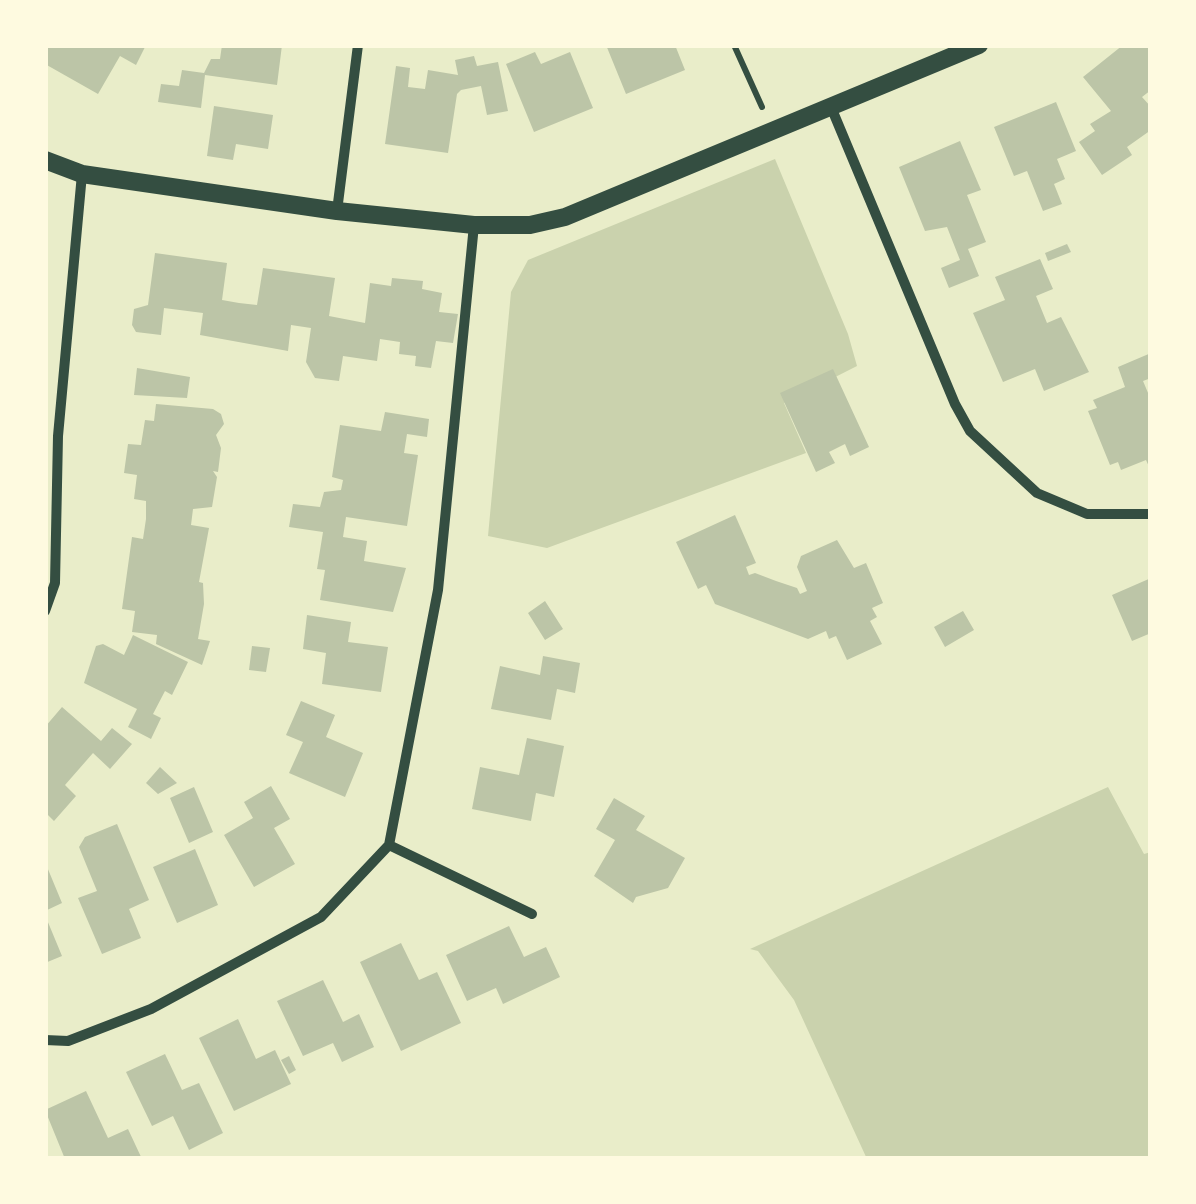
<!DOCTYPE html>
<style>
body{margin:0}
#map{position:relative;width:1196px;height:1204px;overflow:hidden;background:#e9edc9;font-family:Karla,sans-serif}
canvas{display:block}
.frame{position:absolute;inset:0;border:48px solid #fefae0;pointer-events:none}
</style>
<div id="map">
<canvas width="1196" height="1204"></canvas>
<div class="frame"></div>
</div>
<script>
const ctx = document.querySelector('canvas').getContext('2d');
ctx.lineJoin = 'round';
function fill(path, color) { ctx.fillStyle = color; ctx.fill(path, 'evenodd'); }
const toPath = rows => new Path2D(rows.map(r => 'M' + r).join(''));
function strokePath(path, color, width, dash) { ctx.strokeStyle = color; ctx.lineWidth = width; ctx.lineCap = dash ? 'butt' : 'round'; ctx.setLineDash(dash || []); ctx.stroke(path); }
fill(toPath([
 [775,159,848,334,857,366,784,403,806,453,547,548,488,536,511,292,528,260],
 [1108,787,1144,854,1151,852,1151,1159,867,1159,794,1000,758,951,750,949]
]), '#cad2ad');
fill(toPath([
 [48,45,124,47,146,45,136,65,120,56,98,94,45,64],
 [222,45,282,45,277,85,205,75,201,108,158,102,161,84,179,86,182,70,204,73,211,59,220,59],
 [606,45,675,45,685,70,626,94],
 [1123,45,1151,45,1151,90,1142,97,1151,107,1151,130,1127,147,1132,155,1102,175,1079,142,1095,131,1090,124,1111,111,1083,77],
 [535,52,541,64,570,52,593,108,534,132,506,64],
 [474,56,477,66,498,62,508,111,487,115,481,86,461,90,457,94,448,153,385,144,396,66,410,68,408,87,425,89,428,70,458,75,455,60],
 [1056,102,1076,151,1057,159,1065,179,1054,184,1062,204,1043,211,1027,171,1014,176,994,127],
 [214,106,273,115,268,149,236,144,233,160,207,156],
 [960,141,981,190,967,195,986,242,968,249,979,276,949,288,941,268,960,260,947,227,925,231,899,167],
 [1067,244,1071,252,1048,261,1045,253],
 [155,253,227,263,222,300,239,303,257,305,263,268,335,278,329,316,365,323,370,283,391,286,392,278,423,281,422,289,442,293,439,312,458,314,453,343,436,341,431,368,415,366,416,356,399,354,400,342,380,339,377,361,343,356,339,381,315,378,306,362,311,328,291,325,288,351,200,335,203,313,164,308,161,335,136,332,132,325,134,309,148,305],
 [1040,259,1053,289,1036,296,1047,323,1061,317,1089,372,1044,391,1035,369,1003,382,973,313,1005,300,995,277],
 [1151,353,1151,378,1143,381,1151,400,1151,471,1146,460,1121,470,1118,462,1110,465,1088,411,1097,408,1093,400,1125,387,1118,367],
 [137,368,190,377,187,398,134,395],
 [833,369,869,447,850,456,845,444,829,452,835,463,816,472,780,393],
 [156,404,213,409,221,414,224,424,216,435,221,448,218,472,213,471,217,477,212,507,193,509,191,525,209,528,199,582,203,583,204,604,198,639,210,641,202,665,156,644,157,635,132,632,135,611,122,609,132,537,143,539,146,519,146,501,134,499,137,475,124,473,128,444,141,445,145,420,154,421],
 [385,412,429,419,427,437,407,434,404,453,418,455,407,526,346,517,343,537,367,541,364,561,406,568,393,612,320,600,325,570,317,569,323,532,289,527,293,504,320,507,324,492,341,490,343,480,332,477,340,425,381,431],
 [735,515,756,563,746,567,749,575,755,573,776,581,797,588,800,594,807,591,797,567,801,556,837,540,854,568,866,563,883,603,872,608,877,617,870,621,882,644,847,660,836,636,829,639,826,631,808,639,715,604,706,585,698,589,676,542],
 [1151,578,1151,633,1132,641,1112,595],
 [545,601,563,629,545,640,528,613],
 [963,611,974,630,945,647,934,627],
 [307,615,351,622,348,642,388,647,381,692,322,684,326,653,303,649],
 [133,635,188,662,172,695,165,691,153,714,161,718,151,739,128,727,137,709,84,683,96,646,103,644,124,655],
 [252,646,270,648,266,672,249,670],
 [543,656,580,663,575,693,557,689,551,720,491,709,500,666,540,675],
 [301,701,335,715,326,737,363,753,345,797,289,773,303,742,286,735],
 [62,707,101,741,112,728,132,744,110,769,93,753,65,785,76,796,54,821,45,812,45,727],
 [527,738,564,746,554,797,536,793,531,821,472,809,480,767,519,775],
 [160,767,177,783,158,794,146,783],
 [271,786,290,819,274,828,295,864,254,887,224,835,253,818,244,802],
 [194,787,213,832,189,843,170,798],
 [614,798,645,816,636,830,685,858,668,888,636,897,633,903,594,876,615,840,596,829],
 [117,824,149,900,129,909,141,938,102,954,78,898,97,891,79,847,85,837],
 [195,849,218,905,177,923,153,867],
 [45,862,62,903,45,911],
 [45,915,62,956,45,963],
 [509,926,524,957,546,947,560,977,503,1004,496,988,467,1001,446,955],
 [401,943,419,980,437,972,461,1023,401,1051,360,962],
 [323,980,343,1022,359,1014,374,1047,342,1062,333,1043,303,1056,277,1001],
 [238,1019,256,1059,275,1050,291,1084,234,1111,199,1038],
 [165,1054,182,1090,199,1083,223,1133,189,1150,173,1116,152,1126,126,1072],
 [289,1056,296,1070,289,1074,281,1060],
 [86,1091,108,1138,128,1129,142,1159,65,1159,45,1110]
]), '#bcc5a7');
strokePath(toPath([
 [734,45,762,107]
]), '#344e41', 6);
strokePath(toPath([
 [831,107,955,404,970,431,1037,493,1087,514,1151,514],
 [337,211,358,45],
 [45,611,55,583,58,436,82,174],
 [389,845,532,914],
 [45,1040,68,1041,151,1009,321,917,389,845,438,590,474,225]
]), '#344e41', 10);
strokePath(toPath([
 [45,160,82,174,337,211,474,225,530,225,565,217,979,45]
]), '#344e41', 18);
</script>
